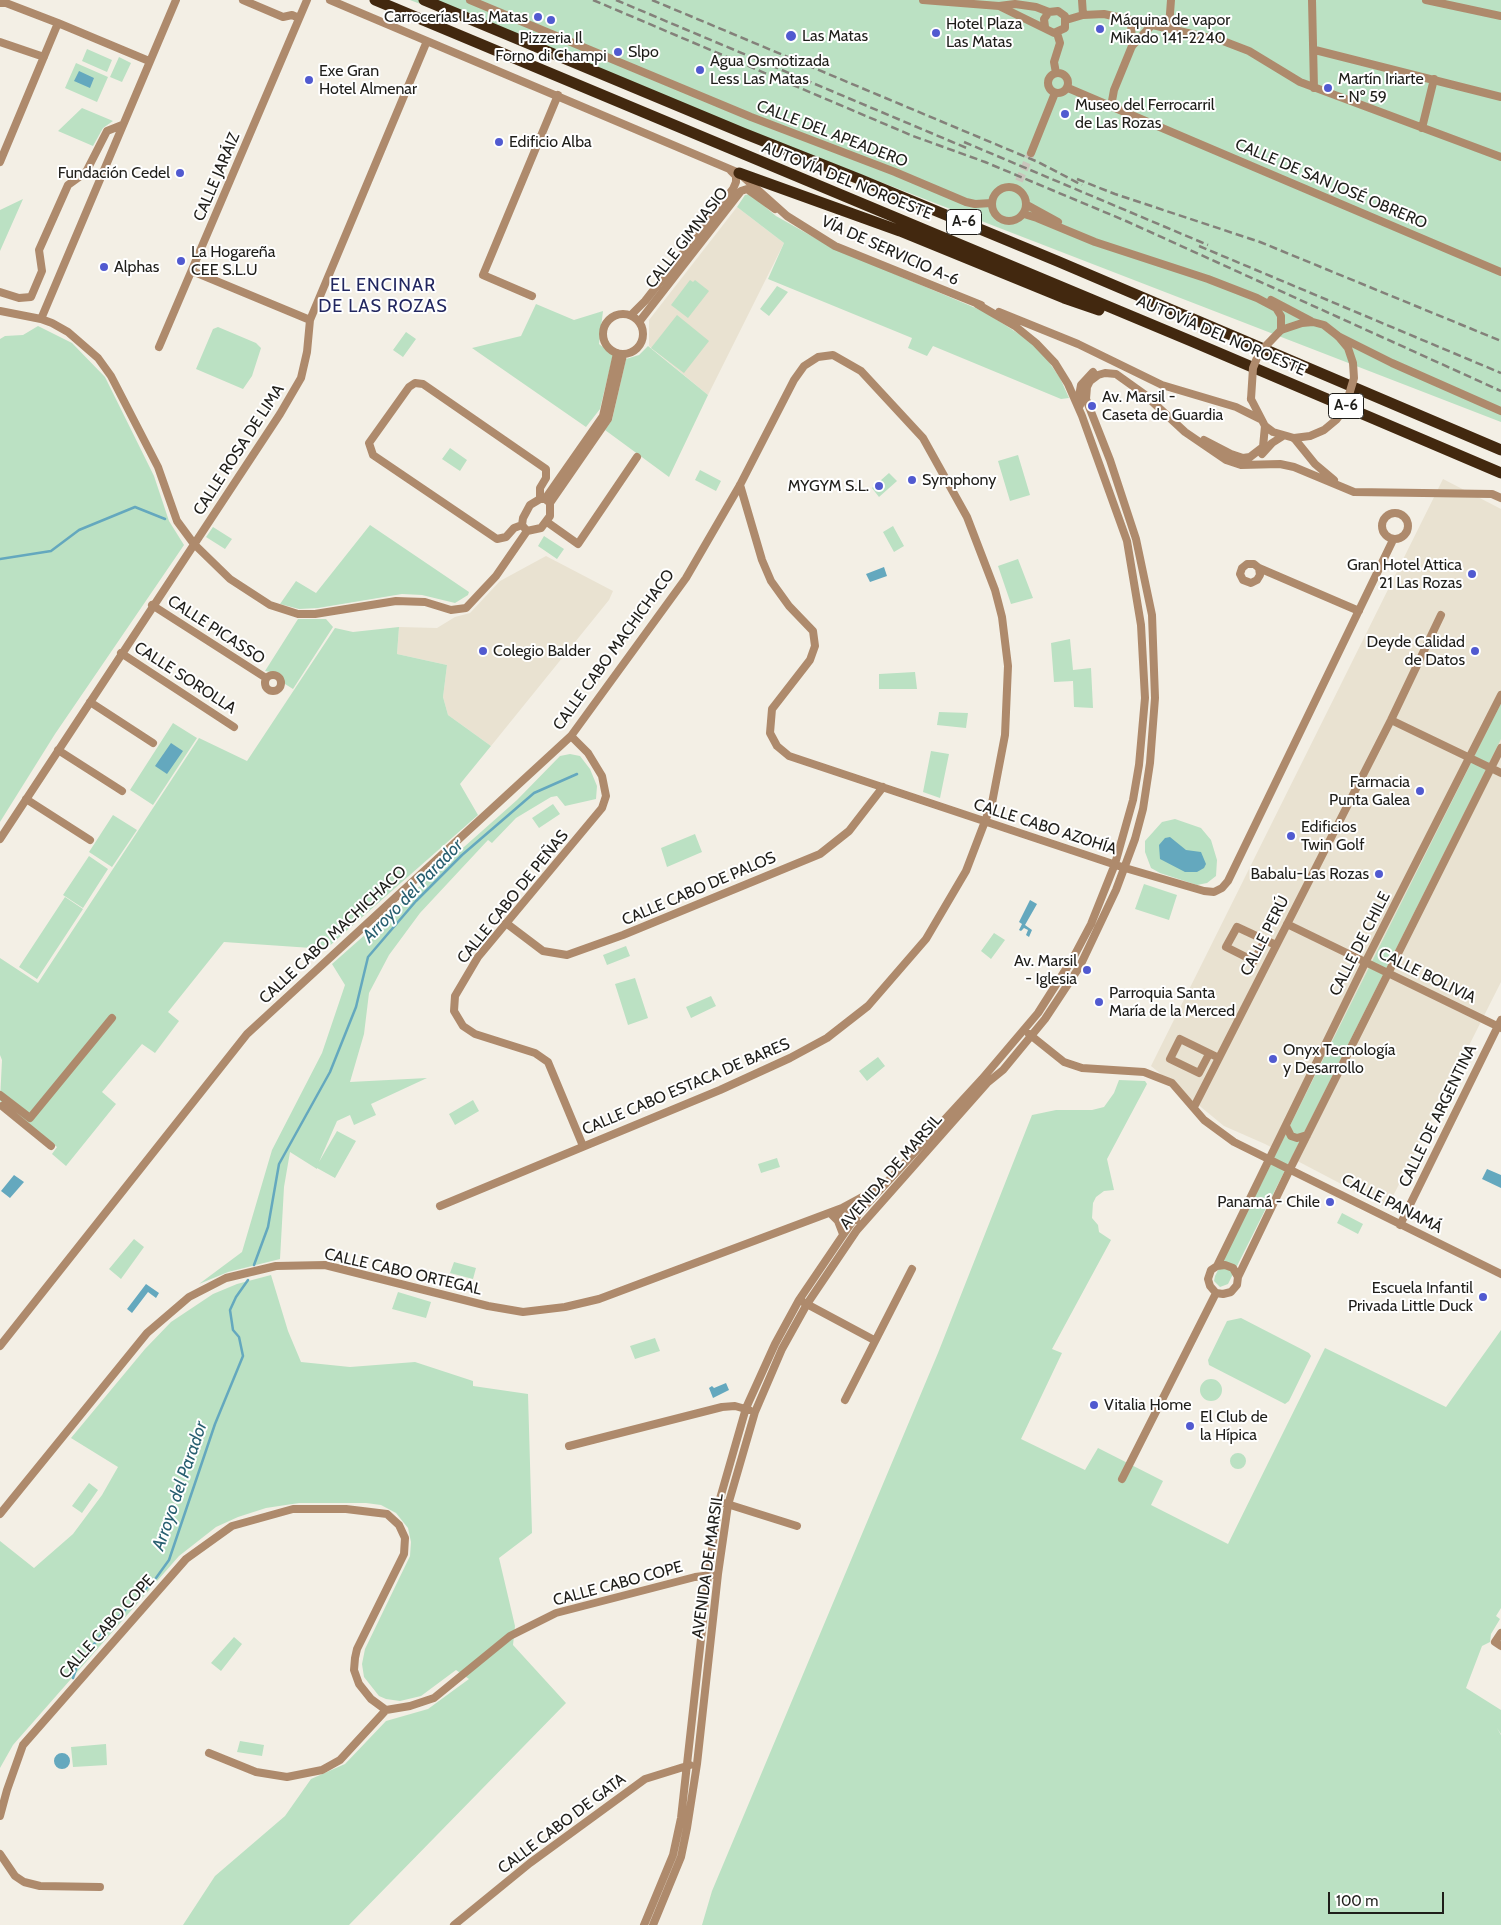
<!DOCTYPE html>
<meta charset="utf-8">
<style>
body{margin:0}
#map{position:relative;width:1501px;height:1925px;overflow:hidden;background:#f3efe5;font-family:Cabin,sans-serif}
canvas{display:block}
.scale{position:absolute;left:1328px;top:1892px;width:116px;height:22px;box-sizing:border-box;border:2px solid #1f1e1a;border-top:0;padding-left:6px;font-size:15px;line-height:18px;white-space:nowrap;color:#1f1e1a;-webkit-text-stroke:4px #fff;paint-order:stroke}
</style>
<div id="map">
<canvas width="1501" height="1925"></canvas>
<div class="scale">100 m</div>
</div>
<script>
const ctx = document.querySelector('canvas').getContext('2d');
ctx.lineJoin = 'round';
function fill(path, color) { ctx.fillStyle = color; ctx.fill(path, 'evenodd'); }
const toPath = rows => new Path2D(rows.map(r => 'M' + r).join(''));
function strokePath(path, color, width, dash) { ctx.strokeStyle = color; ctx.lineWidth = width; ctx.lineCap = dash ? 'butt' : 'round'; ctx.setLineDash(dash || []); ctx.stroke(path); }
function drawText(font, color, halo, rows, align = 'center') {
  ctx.font = font + ' Cabin,sans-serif'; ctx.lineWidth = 4; ctx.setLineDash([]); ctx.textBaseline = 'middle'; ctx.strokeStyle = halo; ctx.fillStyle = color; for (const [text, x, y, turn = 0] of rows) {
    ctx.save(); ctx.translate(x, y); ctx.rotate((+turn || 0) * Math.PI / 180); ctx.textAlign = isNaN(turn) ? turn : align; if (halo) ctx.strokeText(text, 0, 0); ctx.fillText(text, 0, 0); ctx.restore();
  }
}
fill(toPath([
 [737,207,784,243,708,395,649,346,649,320],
 [1443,479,1501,509,1501,982,1387,1208,1265,1144,1224,1126,1151,1066],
 [546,556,613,591,609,600,491,746,448,715,443,697,447,665,397,654,399,627,437,628,455,617,470,613,500,581]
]), '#e9e2d1');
fill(toPath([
 [410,0,1501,0,1501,422],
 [87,49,112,60,107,72,82,61],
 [119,57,131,63,122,82,110,77],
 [76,63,108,77,97,102,65,88],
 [82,108,113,121,103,128,93,146,58,131],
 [750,194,776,216,831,247,985,312,1022,336,1042,352,1060,378,1069,398,1061,399,933,346,927,356,908,348,912,338,768,279,784,243,737,207,745,195],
 [23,199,0,251,0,210],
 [690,280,693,282,695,280,709,291,688,318,671,305],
 [777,286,788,292,769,316,760,309],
 [536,304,574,320,603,311,599,344,613,355,600,409,586,427,472,348,521,336],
 [677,315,709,341,684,373,651,348],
 [38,326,72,343,105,377,154,476,169,521,184,545,55,734,0,822,0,339,5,336,23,335],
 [218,327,256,343,261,348,252,376,243,389,196,369,213,329],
 [406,332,416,339,403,357,393,350],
 [648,346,708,395,669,477,605,430,612,420,626,359,639,355],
 [450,448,467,460,460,471,442,459],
 [1018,455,1030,495,1010,501,998,461],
 [700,470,721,481,716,491,695,480],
 [889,473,897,481,879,497,872,488],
 [370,525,469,592,468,595,455,603,422,595,402,594,318,608,299,609,280,604,296,581,316,593],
 [893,526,904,546,894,552,883,532],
 [213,527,232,539,225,549,206,537],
 [544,536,564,549,557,559,538,546],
 [1018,559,1033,598,1011,604,998,566],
 [298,619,326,619,333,627,293,689,285,684,281,674,265,671],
 [399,627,397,654,447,665,443,697,448,715,491,746,460,784,478,815,326,949,224,942,168,1012,179,1021,155,1053,142,1044,102,1092,116,1104,66,1166,52,1154,57,1147,0,1101,2,1060,0,1055,0,958,38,983,199,738,247,761,335,628,353,632],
 [1070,639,1073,670,1091,668,1093,708,1074,707,1073,681,1054,682,1051,643],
 [915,672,917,689,879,689,879,674],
 [1501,703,1501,739,1228,1284,1220,1287,1214,1281,1215,1276],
 [939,712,968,713,966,728,937,725],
 [173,723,197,738,153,805,130,790],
 [931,751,949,754,940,798,923,792],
 [570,754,580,756,590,769,597,786,596,799,565,806,557,796,551,797,516,818,492,843,488,840,420,913,389,955,369,993,364,1034,350,1082,427,1078,371,1104,376,1115,354,1125,350,1115,337,1121,319,1162,337,1131,356,1141,335,1178,317,1168,317,1169,290,1152,284,1187,280,1259,228,1272,199,1284,242,1252,272,1150,322,1053,345,985,332,964,517,800,560,756],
 [553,804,560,814,539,828,532,818],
 [113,815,137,830,112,867,89,852],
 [1175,819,1201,828,1211,840,1217,860,1216,876,1207,883,1197,885,1160,873,1151,868,1145,852,1145,841,1162,822],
 [695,834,702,852,667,867,661,848],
 [89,856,108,869,83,908,63,895],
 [1144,884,1177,895,1169,920,1135,909],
 [65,897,83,909,37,979,19,967],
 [994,933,1005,940,991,959,981,951],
 [626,946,630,956,607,965,603,955],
 [635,978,648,1018,628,1025,615,984],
 [711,996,716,1006,691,1018,686,1007],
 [878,1057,885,1066,867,1081,859,1071],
 [1119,1080,1145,1081,1147,1084,1107,1159,1114,1190,1104,1191,1096,1197,1093,1203,1092,1218,1098,1225,1099,1232,1111,1240,1052,1349,1062,1353,1021,1439,1085,1470,1098,1448,1163,1481,1151,1505,1228,1544,1325,1348,1446,1407,1501,1330,1501,1608,1496,1616,1500,1619,1491,1634,1490,1642,1482,1646,1466,1688,1501,1710,1501,1734,1497,1728,1501,1735,1501,1925,702,1925,712,1891,938,1353,1032,1115,1056,1110,1092,1110,1104,1107,1114,1093],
 [473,1100,479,1111,455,1125,449,1114],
 [777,1158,780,1167,761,1173,758,1164],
 [1342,1213,1363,1224,1358,1234,1337,1223],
 [134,1239,144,1247,121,1279,109,1269],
 [454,1262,476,1268,473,1279,450,1273],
 [271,1275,288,1331,301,1362,350,1367,415,1362,473,1381,473,1386,528,1394,532,1533,499,1558,515,1626,513,1645,566,1703,349,1925,183,1925,215,1876,285,1816,311,1779,345,1764,386,1721,428,1709,469,1679,456,1670,421,1696,400,1701,386,1699,379,1696,364,1677,362,1664,365,1649,410,1556,411,1542,408,1528,396,1513,381,1505,366,1503,299,1503,266,1508,238,1517,216,1527,179,1556,13,1745,0,1768,0,1541,34,1568,73,1534,102,1495,118,1467,71,1438,145,1349,171,1322,213,1294,237,1284],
 [398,1292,431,1302,426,1318,392,1309],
 [1241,1318,1309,1353,1311,1356,1289,1401,1285,1404,1209,1365,1208,1360,1227,1321],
 [655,1338,660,1351,635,1359,630,1346],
 '1200 1390a11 11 0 1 1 22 0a11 11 0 1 1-22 0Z',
 '1230 1461a8 8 0 1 1 16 0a8 8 0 1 1-16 0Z',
 [89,1483,98,1490,82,1513,72,1506],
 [234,1637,242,1644,221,1671,211,1663],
 [240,1741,264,1745,262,1756,237,1752],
 [106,1744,107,1765,73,1767,71,1747]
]), '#bbe1c3');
fill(toPath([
 [79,71,94,78,90,88,74,81],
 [884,567,887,576,870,582,866,574],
 [171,743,183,751,167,774,155,766],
 [1170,837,1186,850,1201,852,1206,864,1204,868,1197,872,1185,872,1160,859,1159,845,1165,838],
 [1030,900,1037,904,1025,925,1032,930,1029,937,1026,935,1028,930,1024,928,1021,931,1019,930,1022,924,1019,922],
 [1487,1169,1501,1175,1501,1188,1482,1179],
 [14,1175,24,1182,10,1198,1,1191],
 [146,1284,159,1293,156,1298,148,1292,132,1313,127,1309],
 [726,1383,729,1390,713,1398,709,1388,712,1386,714,1388],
 '54 1761a8 8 0 1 1 16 0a8 8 0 1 1-16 0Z'
]), '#64a8be');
strokePath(toPath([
 [0,559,51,551,79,530,135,507,165,519],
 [254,1265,268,1227,279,1164,330,1072,356,1007,368,957,416,901,462,855,534,793,577,774],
 [73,1678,77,1666,101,1635,156,1578,169,1560,215,1424,243,1356,239,1337,233,1330,230,1310,236,1297,248,1280]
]), '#64a8be', 2.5);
strokePath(toPath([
 [1019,181,1031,153]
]), '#c9c5bc', 8, [8, 4]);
strokePath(toPath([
 [243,0,283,17,292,15,299,18],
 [330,0,739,173,787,216,835,246,981,305],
 [470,0,751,117,895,172,966,202,975,204,992,203],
 [923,0,999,6,1015,4,1036,7,1049,12],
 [1082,0,1083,15],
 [1312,0,1314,88],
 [1426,0,1501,16],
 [0,3,6,3,58,23,149,61],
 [1001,7,1054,33,1065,28,1065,16,1058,11,1049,12,1044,19,1045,27],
 [1066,20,1083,15,1104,14,1223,41,1249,51,1300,82,1501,157],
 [1131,20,1132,46],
 [1169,27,1171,0],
 [0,42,44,57],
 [1315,50,1501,97],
 '1048 83a10 10 0 1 1 20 0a10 10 0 1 1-20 0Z',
 [1056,73,1054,62,1060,43,1057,33],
 [1068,88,1501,272],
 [1115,107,1112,101,1114,90,1132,46,1153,24],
 [1422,128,1434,79],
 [1031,153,1055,93],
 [0,162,58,23],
 '992 204a17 17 0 1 1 34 0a17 17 0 1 1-34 0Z',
 [1027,205,1058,222],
 [1024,214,1037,218,1095,242,1208,279,1257,298,1276,308,1281,316,1281,330,1302,323,1313,322,1324,325,1338,336,1392,363,1501,411],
 [192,271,310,320],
 [0,292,19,298,31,297,42,271,39,250,68,185,86,172,107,131,122,125],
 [532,296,483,275,558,95],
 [1271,300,1311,321],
 [0,311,41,319,52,323,68,332,98,358,111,376,158,467,177,521,194,544,230,579,270,605,298,614,315,614,396,601,425,602,451,610,466,608,496,576,527,531],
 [999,312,1078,344,1162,385,1236,407,1260,419],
 '603 334a20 20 0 1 1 40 0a20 20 0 1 1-40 0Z',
 [631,315,645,301,733,189,736,182,736,176,731,171],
 [41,319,176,0],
 [639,322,741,191,747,189,775,209],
 [159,347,307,0],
 [1251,399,1265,426,1273,432,1294,438,1315,464,1334,480],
 [1080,405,1079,396,1081,385,1093,372],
 [1204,440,1231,454,1243,458,1250,457,1263,447,1265,426],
 [1262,454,1272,443,1283,436],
 [740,485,762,560,771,581,789,606,813,631,815,646,810,660,772,709,770,733,777,746,789,756,1125,868,1204,891,1214,892,1222,888,1228,881,1393,540],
 [540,499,545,499,550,503,550,516,541,528,527,531,522,525,523,518,530,505,540,499],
 [545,499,603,416,617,353],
 [550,503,608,419,623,355],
 '1382 526a13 13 0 1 1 26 0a13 13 0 1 1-26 0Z',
 [547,522,578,544,637,457],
 [522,525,514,528,506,537,497,539,373,455,369,443,409,387,415,383,423,384,546,469,546,478,540,488,540,499],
 [1259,568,1260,575,1257,580,1251,583,1243,580,1240,574,1242,568,1247,564,1254,564,1259,568,1359,611],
 [152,605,266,678],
 [121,653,234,727],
 '265 683a8 8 0 1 1 16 0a8 8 0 1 1-16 0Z',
 [90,702,153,743],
 [1391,720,1501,773],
 [571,736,588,753,602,776,606,796,602,808,478,957,455,996,454,1011,463,1026,475,1034,535,1053,548,1062,583,1146],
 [58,750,122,791],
 [26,799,90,840],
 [0,839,280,414,301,378,307,352,310,320,427,41],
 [506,923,543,951,567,955,623,935,820,854,849,831,883,787],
 [1287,924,1501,1028],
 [1265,940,1254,961,1226,947,1237,927,1265,940,1276,945],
 [1029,1034,1064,1062,1082,1068,1144,1072,1172,1083,1204,1120,1234,1142,1501,1274],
 [1209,1054,1199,1073,1170,1059,1180,1039,1219,1058],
 [0,1095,30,1118,112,1018],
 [2,1106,51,1146],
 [1194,1107,1391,720,1441,615],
 [1286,1126,1291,1136,1297,1138,1307,1135],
 [842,1208,879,1188],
 [832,1215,838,1221,843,1234],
 [835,1216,857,1216],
 [1400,1225,1501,1020],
 [1217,1266,1366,961,1501,695],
 [1238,1277,1233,1268,1225,1265,1217,1266,1211,1270,1208,1279,1210,1286,1216,1293,1223,1294,1231,1292,1237,1285,1238,1277,1290,1169,1501,748],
 [803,1302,874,1340],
 [0,1346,247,1034,571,736,686,578,740,485,794,380,804,366,818,357,833,355,861,371,923,438,967,517,995,590,1002,617,1008,666,1005,735,992,803,966,871,926,939,868,1006,827,1038,790,1058,720,1090,440,1206],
 [845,1400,912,1269],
 [569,1446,722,1407,735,1406,749,1410],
 [1122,1479,1216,1293],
 [724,1503,797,1526],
 [0,1514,147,1333,189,1297,226,1278,276,1266,325,1265,488,1306,523,1312,565,1307,599,1299,842,1208,852,1209,856,1220],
 [1501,1633,1495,1642,1501,1646],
 [209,1753,256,1772,287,1777,322,1770,340,1760,386,1710],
 [0,1816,7,1790,23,1745,186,1559,232,1526,293,1509,346,1509,387,1514,399,1525,405,1538,404,1554,357,1649,355,1658,354,1670,359,1684,371,1699,386,1710,410,1706,434,1698,510,1636,556,1613,695,1577,712,1575],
 [0,1854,15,1876,24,1882,40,1886,100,1887],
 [454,1925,530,1863,645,1779,690,1765],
 [644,1925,673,1855,681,1818,708,1576,719,1502,746,1408,775,1344,799,1300,856,1216,982,1079,1038,1013,1073,958,1091,924,1115,864,1133,800,1139,765,1145,698,1141,625,1127,541,1082,416,1068,384,1055,363,1036,343,1015,326,977,304],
 [653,1925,681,1857,687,1828,697,1764,718,1574,728,1505,755,1412,782,1349,807,1304,857,1230,987,1083,1003,1070,1045,1019,1080,966,1116,890,1135,839,1143,809,1150,763,1155,698,1152,615,1136,539,1110,460,1086,399,1087,387,1090,381,1098,375,1105,373,1116,374,1144,394,1185,432,1226,460,1241,465,1280,464,1294,467,1354,492,1492,494,1501,498]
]), '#ae8a6c', 8);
strokePath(toPath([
 [375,0,1191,341,1501,473],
 [424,0,743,133,859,179,1057,261,1501,450],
 [739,173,900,231,1064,298,1099,310]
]), '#42280f', 11);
strokePath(toPath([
 [593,0,913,136,985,162,1126,221,1501,391],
 [616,0,969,149],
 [652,0,1038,162,1082,185],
 [964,142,1208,245],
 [1077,179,1115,194,1260,242,1501,341],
 [1199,246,1501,373]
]), '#84817a', 2.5, [8, 4]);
strokePath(toPath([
 [1251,399,1253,368,1259,353,1281,330],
 [1294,438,1310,436,1324,430,1336,420,1345,408,1354,378,1353,363,1348,348,1338,336]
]), '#ae8a6c', 8);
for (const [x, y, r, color] of [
 [538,17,5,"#515ad0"],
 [551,20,5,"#515ad0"],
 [1100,29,5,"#515ad0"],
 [936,33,5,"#515ad0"],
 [791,36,6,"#515ad0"],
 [618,52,5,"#515ad0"],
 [700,70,5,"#515ad0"],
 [309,80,5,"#515ad0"],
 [1328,88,5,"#515ad0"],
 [1065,114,5,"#515ad0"],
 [499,142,5,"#515ad0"],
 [180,173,5,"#515ad0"],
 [181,261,5,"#515ad0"],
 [104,267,5,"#515ad0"],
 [1092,406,5,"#515ad0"],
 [912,480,5,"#515ad0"],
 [879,486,5,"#515ad0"],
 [1472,574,5,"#515ad0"],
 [483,651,5,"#515ad0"],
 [1475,651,5,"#515ad0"],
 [1420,791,5,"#515ad0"],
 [1291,836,5,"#515ad0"],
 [1379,874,5,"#515ad0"],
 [1087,970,5,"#515ad0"],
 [1099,1002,5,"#515ad0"],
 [1273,1059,5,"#515ad0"],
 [1330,1202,5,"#515ad0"],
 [1483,1297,5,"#515ad0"],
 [1094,1405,5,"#515ad0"],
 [1190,1426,5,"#515ad0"]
]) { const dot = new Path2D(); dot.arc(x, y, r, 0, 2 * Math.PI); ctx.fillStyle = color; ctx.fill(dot); strokePath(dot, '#fff', 2); }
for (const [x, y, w] of [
 [964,222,35],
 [1346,406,35]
]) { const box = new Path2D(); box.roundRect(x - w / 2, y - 12.5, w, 25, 4); ctx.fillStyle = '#fff'; ctx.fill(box); strokePath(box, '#1f1e1a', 1); }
drawText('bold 15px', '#1f1e1a', null, [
 ["A-6",964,222],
 ["A-6",1346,406]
]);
drawText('16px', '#1f1e1a', '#fff', [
 ["Carrocerías Las Matas",528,17,"right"],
 ["Máquina de vapor",1110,20],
 ["Mikado 141-2240",1110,38],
 ["Hotel Plaza",946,24],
 ["Las Matas",946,42],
 ["Las Matas",802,36],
 ["Pizzeria Il",551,38,"center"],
 ["Forno di Champi",551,56,"center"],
 ["Slpo",628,52],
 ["Agua Osmotizada",710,61],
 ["Less Las Matas",710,79],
 ["Exe Gran",319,71],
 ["Hotel Almenar",319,89],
 ["Martín Iriarte",1338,79],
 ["- Nº 59",1338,97],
 ["Museo del Ferrocarril",1075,105],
 ["de Las Rozas",1075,123],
 ["Edificio Alba",509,142],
 ["Fundación Cedel",170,173,"right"],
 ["La Hogareña",191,252],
 ["CEE S.L.U",191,270],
 ["Alphas",114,267],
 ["Av. Marsil -",1102,397],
 ["Caseta de Guardia",1102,415],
 ["Symphony",922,480],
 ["MYGYM S.L.",869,486,"right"],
 ["Gran Hotel Attica",1462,565,"right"],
 ["21 Las Rozas",1462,583,"right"],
 ["Deyde Calidad",1465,642,"right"],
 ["de Datos",1465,660,"right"],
 ["Colegio Balder",493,651],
 ["Farmacia",1410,782,"right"],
 ["Punta Galea",1410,800,"right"],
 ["Edificios",1301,827],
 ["Twin Golf",1301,845],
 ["Babalu-Las Rozas",1369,874,"right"],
 ["Av. Marsil",1077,961,"right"],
 ["- Iglesia",1077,979,"right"],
 ["Parroquia Santa",1109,993],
 ["María de la Merced",1109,1011],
 ["Onyx Tecnología",1283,1050],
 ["y Desarrollo",1283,1068],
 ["Panamá - Chile",1320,1202,"right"],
 ["Escuela Infantil",1473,1288,"right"],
 ["Privada Little Duck",1473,1306,"right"],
 ["Vitalia Home",1104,1405],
 ["El Club de",1200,1417],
 ["la Hípica",1200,1435]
], 'left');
drawText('16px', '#1f1e1a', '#fff', [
 ["CALLE DEL APEADERO",832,134,21],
 ["CALLE JARÁIZ",217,177,-67],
 ["AUTOVÍA DEL NOROESTE",847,181,22],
 ["CALLE DE SAN JOSÉ OBRERO",1331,184,23],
 ["CALLE GIMNASIO",687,238,-52],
 ["VÍA DE SERVICIO A-6",890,251,24],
 ["AUTOVÍA DEL NOROESTE",1221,336,23],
 ["CALLE ROSA DE LIMA",239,450,-57],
 ["CALLE PICASSO",216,630,33],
 ["CALLE CABO MACHICHACO",614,650,-54],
 ["CALLE SOROLLA",185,678,33],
 ["CALLE CABO AZOHÍA",1045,827,18],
 ["CALLE CABO DE PALOS",699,889,-23],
 ["CALLE CABO DE PEÑAS",513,897,-51],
 ["CALLE CABO MACHICHACO",333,935,-43],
 ["CALLE PERÚ",1265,936,-63],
 ["CALLE DE CHILE",1360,944,-63],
 ["CALLE BOLIVIA",1427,976,26],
 ["CALLE CABO ESTACA DE BARES",686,1087,-23],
 ["CALLE DE ARGENTINA",1438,1116,-64],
 ["AVENIDA DE MARSIL",891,1172,-49],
 ["CALLE PANAMÁ",1392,1204,27],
 ["CALLE CABO ORTEGAL",403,1272,13],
 ["AVENIDA DE MARSIL",708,1566,-82],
 ["CALLE CABO COPE",618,1584,-15],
 ["CALLE CABO COPE",107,1627,-48],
 ["CALLE CABO DE GATA",562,1824,-37]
]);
ctx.letterSpacing = '1px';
drawText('18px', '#222760', '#fff', [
 ["EL ENCINAR",383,286],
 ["DE LAS ROZAS",383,307]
]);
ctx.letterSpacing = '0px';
drawText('italic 18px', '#285f70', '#fff', [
 ["Arroyo del Parador",413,891,-46],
 ["Arroyo del Parador",180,1486,-71]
]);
</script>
